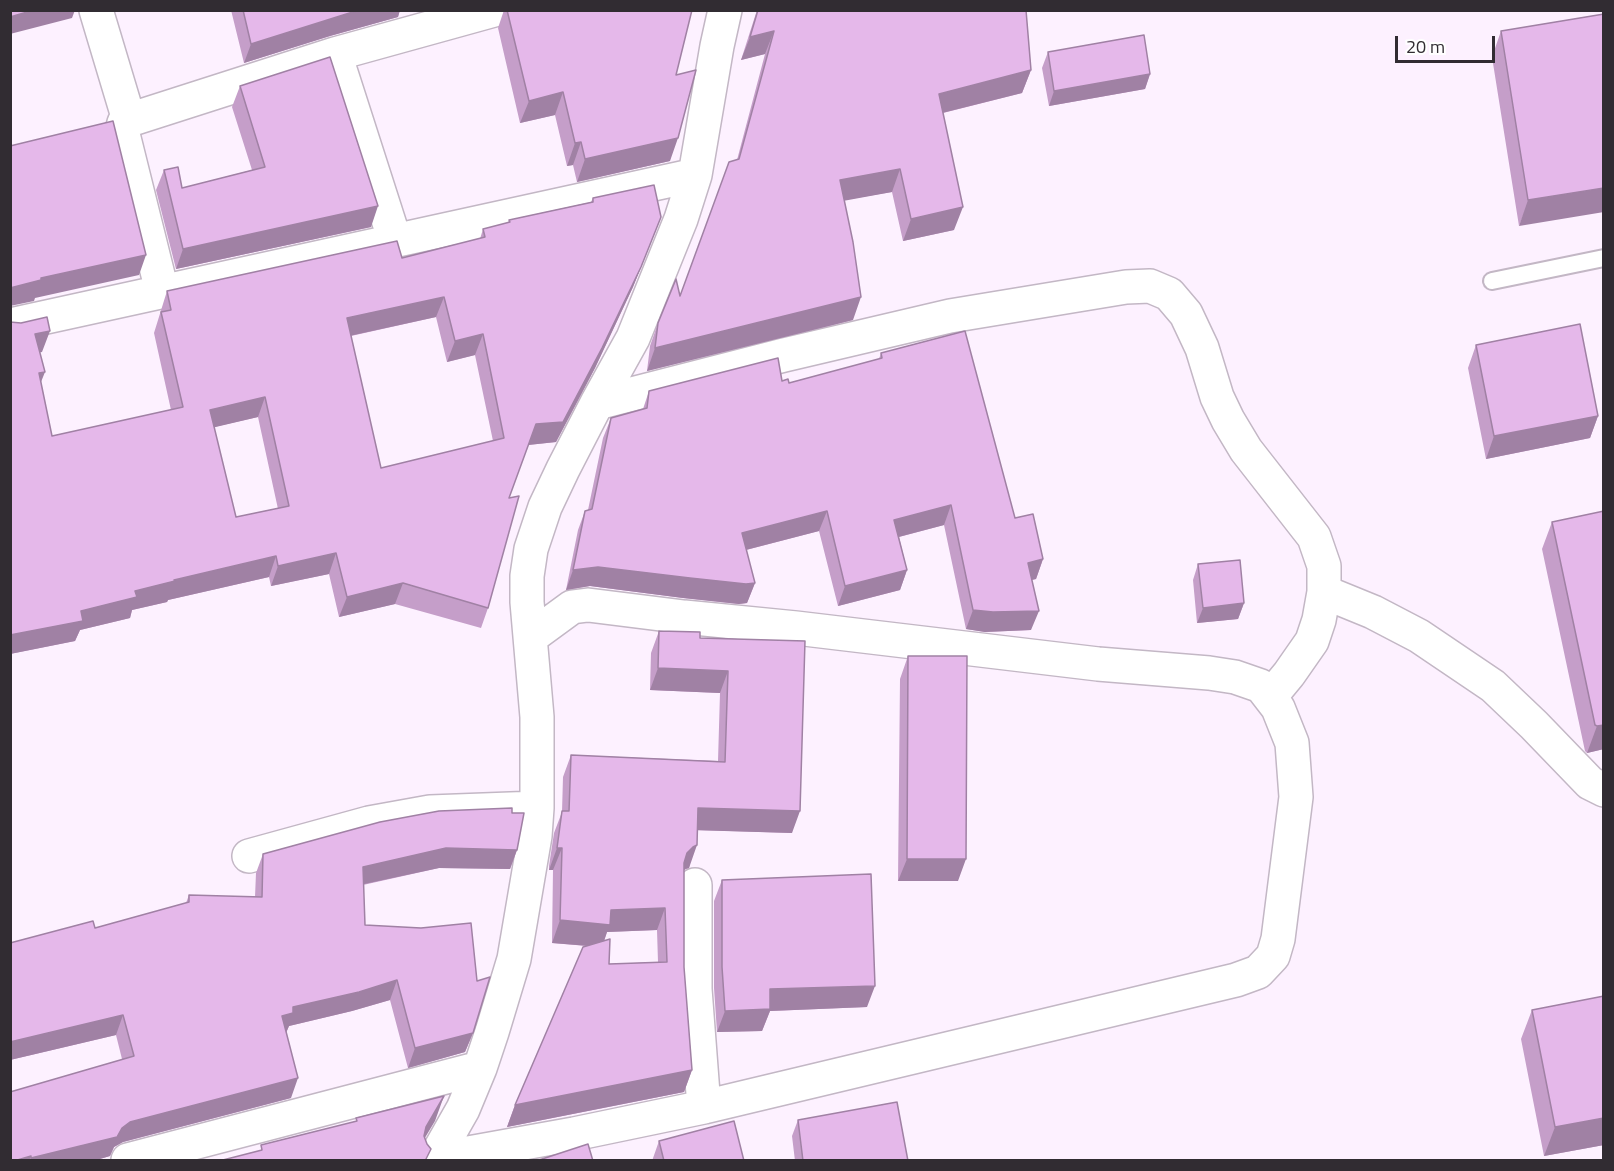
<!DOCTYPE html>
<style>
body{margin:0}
#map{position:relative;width:1614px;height:1171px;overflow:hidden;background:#fdf1ff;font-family:"Titillium Web",sans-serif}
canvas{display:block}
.frame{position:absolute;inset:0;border:12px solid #312c32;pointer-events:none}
.scale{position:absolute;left:1395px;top:36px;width:100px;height:27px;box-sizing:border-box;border:3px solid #312c32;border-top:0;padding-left:8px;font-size:18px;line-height:21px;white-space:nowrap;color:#312c32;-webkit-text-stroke:4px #fff;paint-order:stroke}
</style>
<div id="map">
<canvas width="1614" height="1171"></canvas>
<div class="frame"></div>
<div class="scale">20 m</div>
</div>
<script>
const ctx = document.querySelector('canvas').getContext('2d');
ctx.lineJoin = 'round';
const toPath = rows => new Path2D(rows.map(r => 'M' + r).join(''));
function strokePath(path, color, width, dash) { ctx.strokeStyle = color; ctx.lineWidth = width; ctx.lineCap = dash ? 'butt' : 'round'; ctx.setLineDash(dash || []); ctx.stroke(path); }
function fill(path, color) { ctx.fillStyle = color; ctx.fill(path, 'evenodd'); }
const service = toPath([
 [1492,281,1604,258]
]);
const minor = toPath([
 [96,10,129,120],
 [335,54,395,241],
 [162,291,122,130,124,123,129,120,335,54,494,10],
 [10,325,695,175],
 [597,403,784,355,950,316,1126,287,1150,286,1169,294,1186,314,1202,348,1217,397,1228,420,1246,450,1314,537,1324,566,1324,592,1319,620,1312,641,1289,674,1270,697],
 [1324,592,1373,612,1419,636,1493,686,1534,725,1590,783,1604,790],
 [249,856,369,823,430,812,537,808],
 [695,885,695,989,704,1107],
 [435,1159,574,1134,704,1107,1236,980,1258,972,1273,956,1278,939,1296,797,1292,743,1278,708,1261,686,1235,677,1209,673,1098,664,796,628,684,617,588,605,572,607,531,637],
 [128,1160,480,1068],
 [434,1160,463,1109,480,1068,492,1032,514,959,535,836,537,808,537,717,527,602,527,576,531,549,545,507,563,469,597,403,633,338,681,219,695,175,717,46,725,10]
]);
strokePath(service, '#c3b7c5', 20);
strokePath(minor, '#c3b7c5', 36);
strokePath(service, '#fff', 16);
strokePath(minor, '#fff', 33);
fill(toPath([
 [231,10,400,10,398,17,330,36,244,63],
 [504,10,692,10,676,75,670,161,577,182,573,165,567,166,555,115,520,123,498,28],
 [757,10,1026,10,1031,70,1022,93,943,113,954,230,903,241,892,192,844,200,853,320,647,371,650,346,658,323,680,296,737,160,765,54,741,60],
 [1604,14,1519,226,1492,57,1501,31],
 [1048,52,1150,74,1145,89,1049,106,1042,68],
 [240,86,371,227,176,269,156,190,164,170,182,188,252,170,232,107],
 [593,198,661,217,633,287,595,368,556,442,528,445,509,498,488,608,481,628,395,604,339,617,329,574,271,586,269,577,168,600,167,602,132,610,130,618,80,630,75,641,10,654,10,322,42,352,40,352,41,382,52,436,171,410,154,333,167,291,402,258,480,239,483,229,508,223,509,220,591,202],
 [436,317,447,362,475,355,493,441,381,468,351,336],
 [258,417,278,509,236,517,214,427],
 [1476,345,1598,416,1590,438,1486,459,1468,368],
 [881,353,1015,518,1043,559,1036,579,1032,580,1031,630,985,632,966,629,944,525,899,537,907,570,900,590,838,606,819,531,746,550,755,583,747,603,739,604,683,598,590,586,566,590,578,530,585,511,588,510,603,438,611,418,643,409,649,391,782,381,789,383,879,359],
 [1552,522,1604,749,1587,753,1585,751,1542,549],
 [1198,564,1244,603,1238,619,1197,623,1193,580],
 [659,631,700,638,805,641,792,833,697,830,689,868,684,870,684,967,692,1070,684,1092,507,1127,515,1105,587,946,552,943,553,870,549,870,549,866,554,833,562,812,563,777,571,755,718,761,720,693,650,690,651,653],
 [657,930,658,962,609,964,604,941,607,932],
 [908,656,958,881,898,881,900,679],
 [512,813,517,850,510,869,439,868,363,885,365,925,473,1033,465,1052,408,1068,390,1000,352,1011,289,1026,286,1033,291,1098,123,1142,114,1147,110,1156,93,1161,10,1161,122,1059,116,1035,10,1060,10,943,95,928,186,903,189,895,255,897,256,873,263,854],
 [722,880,867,1007,770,1011,762,1031,717,1032,714,988,714,901],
 [1604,996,1604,1145,1544,1156,1521,1039,1532,1010],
 [798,1120,908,1161,795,1161,792,1136],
 [659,1141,744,1161,652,1161]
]), '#c59ec9');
fill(toPath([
 [34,10,75,10,72,18,10,34,10,17],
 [359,10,400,10,398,17,330,36,244,63,251,44],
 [774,31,765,54,741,60,750,37],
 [1031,70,1022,93,930,116,939,94],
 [1150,74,1145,89,1049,106,1054,91],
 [563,92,555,115,520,123,529,101],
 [678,138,670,161,577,182,585,159],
 [581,142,573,165,567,166,575,143],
 [900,169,892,192,832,203,840,180],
 [1604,188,1604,212,1519,226,1528,200],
 [378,206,371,227,176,269,183,249],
 [963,207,954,230,903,241,911,219],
 [661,217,633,287,595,368,556,442,528,445,536,424],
 [146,255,139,275,35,298,34,301,10,306,10,288,13,286,41,278],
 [444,297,436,317,340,338,347,318],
 [861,297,853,320,647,371,655,348],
 [50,331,42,352,28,355,35,334],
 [483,334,475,355,447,362,455,341],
 [45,372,37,392,39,373],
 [265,397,258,417,203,430,210,410],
 [1598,416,1590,438,1486,459,1494,436],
 [951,505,944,525,887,540,894,520],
 [827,511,819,531,734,553,742,533],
 [336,553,329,574,271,586,278,566],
 [276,556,269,577,168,600,167,602,132,610,130,618,80,630,75,641,10,654,10,635,81,611,135,591,174,580],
 [1043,559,1036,579,1021,582,1028,563],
 [598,567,755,583,747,603,739,604,683,598,590,586,566,590,573,570],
 [907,570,900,590,838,606,845,586],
 [403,583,395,604,339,617,347,597],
 [1244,603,1238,619,1197,623,1203,608],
 [973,610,1039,611,1031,630,985,632,966,629],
 [658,668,728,671,720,693,650,690],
 [1604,725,1604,749,1587,753,1597,726],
 [698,808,800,811,792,833,690,830],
 [697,845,689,868,685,869,679,875,687,853,693,847],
 [446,848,517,850,510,869,439,868,355,886,363,867],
 [557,848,562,848,553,870,549,870],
 [907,859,966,859,958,881,898,881],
 [665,908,657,930,607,932,602,947,552,943,560,920,611,910],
 [397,980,390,1000,352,1011,289,1026,286,1033,282,1016,293,1007],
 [875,986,867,1007,770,1011,762,1031,717,1032,725,1011,770,989],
 [123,1015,116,1035,10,1060,10,1042],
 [473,1033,465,1052,408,1068,415,1048],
 [692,1070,684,1092,507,1127,515,1105],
 [298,1078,291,1098,123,1142,114,1147,110,1156,93,1161,30,1161,31,1158,122,1128,130,1122],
 [444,1096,435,1121,417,1151,426,1127],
 [1604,1118,1604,1145,1544,1156,1555,1127],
 [31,1156,29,1161,14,1161]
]), '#a081a4');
const building = toPath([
 [10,10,34,10,10,17,10,10],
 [243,10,359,10,251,44,243,10],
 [507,10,692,10,676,75,696,70,678,138,585,159,581,142,575,143,563,92,529,101,507,10],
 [758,10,1026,10,1031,70,939,94,963,207,911,219,900,169,840,180,853,242,861,297,655,348,658,323,676,279,680,296,729,162,739,159,774,31,750,37,758,10],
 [1604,14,1604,188,1528,200,1501,31,1604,14],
 [1144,35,1150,74,1054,91,1048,52,1144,35],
 [330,57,378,206,183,249,164,170,178,167,182,188,265,167,240,86,330,57],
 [113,121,146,255,41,278,41,280,10,288,10,146,113,121],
 [654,185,661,217,641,267,602,348,563,422,536,424,509,498,519,496,488,608,403,583,347,597,336,553,278,566,276,556,174,580,175,581,135,591,137,597,81,611,83,621,10,635,10,322,21,323,47,317,50,331,35,334,45,372,39,373,52,436,183,407,161,312,171,310,167,291,397,241,402,258,485,237,483,229,510,222,509,220,593,202,593,198,654,185],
 [444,297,455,341,483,334,504,438,381,468,347,318,444,297],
 [265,397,289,506,236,517,210,410,265,397],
 [1580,324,1598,416,1494,436,1476,345,1580,324],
 [965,331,1015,518,1033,514,1043,559,1028,563,1039,611,993,612,973,610,951,505,894,520,907,570,845,586,827,511,742,533,755,583,746,584,690,578,598,567,573,570,585,511,592,509,611,418,647,408,649,391,778,358,782,381,788,379,789,383,882,358,881,353,965,331],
 [1604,511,1604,725,1597,726,1595,725,1552,522,1604,511],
 [1240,560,1244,603,1203,608,1198,564,1240,560],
 [659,631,700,632,700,638,805,641,800,811,698,808,697,845,693,847,687,853,684,863,684,967,692,1070,515,1105,583,947,610,939,609,964,667,962,665,908,611,910,610,925,560,920,562,848,557,848,562,811,569,811,571,755,725,762,728,671,658,668,659,631],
 [908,656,967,656,966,859,907,859,908,656],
 [512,808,512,813,524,813,517,850,446,848,363,867,365,925,421,928,471,923,477,981,490,977,473,1033,415,1048,397,980,359,992,293,1007,293,1013,282,1016,298,1078,130,1122,122,1128,117,1137,31,1158,31,1156,14,1161,10,1161,10,1092,134,1056,123,1015,10,1042,10,943,93,921,95,928,189,902,189,895,262,897,263,854,380,822,439,811,512,808],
 [871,874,875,986,770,989,770,1009,725,1011,722,967,722,880,871,874],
 [1604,996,1604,1118,1555,1127,1532,1010,1604,996],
 [444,1096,426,1127,424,1136,427,1144,431,1149,425,1161,219,1161,262,1150,261,1145,357,1121,356,1118,444,1096],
 [897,1102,908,1161,803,1161,798,1120,897,1102],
 [734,1121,744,1161,664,1161,659,1141,734,1121],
 [588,1144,593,1161,536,1161,588,1144]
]);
fill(building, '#e5b8ea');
strokePath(building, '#a081a4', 1.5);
</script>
